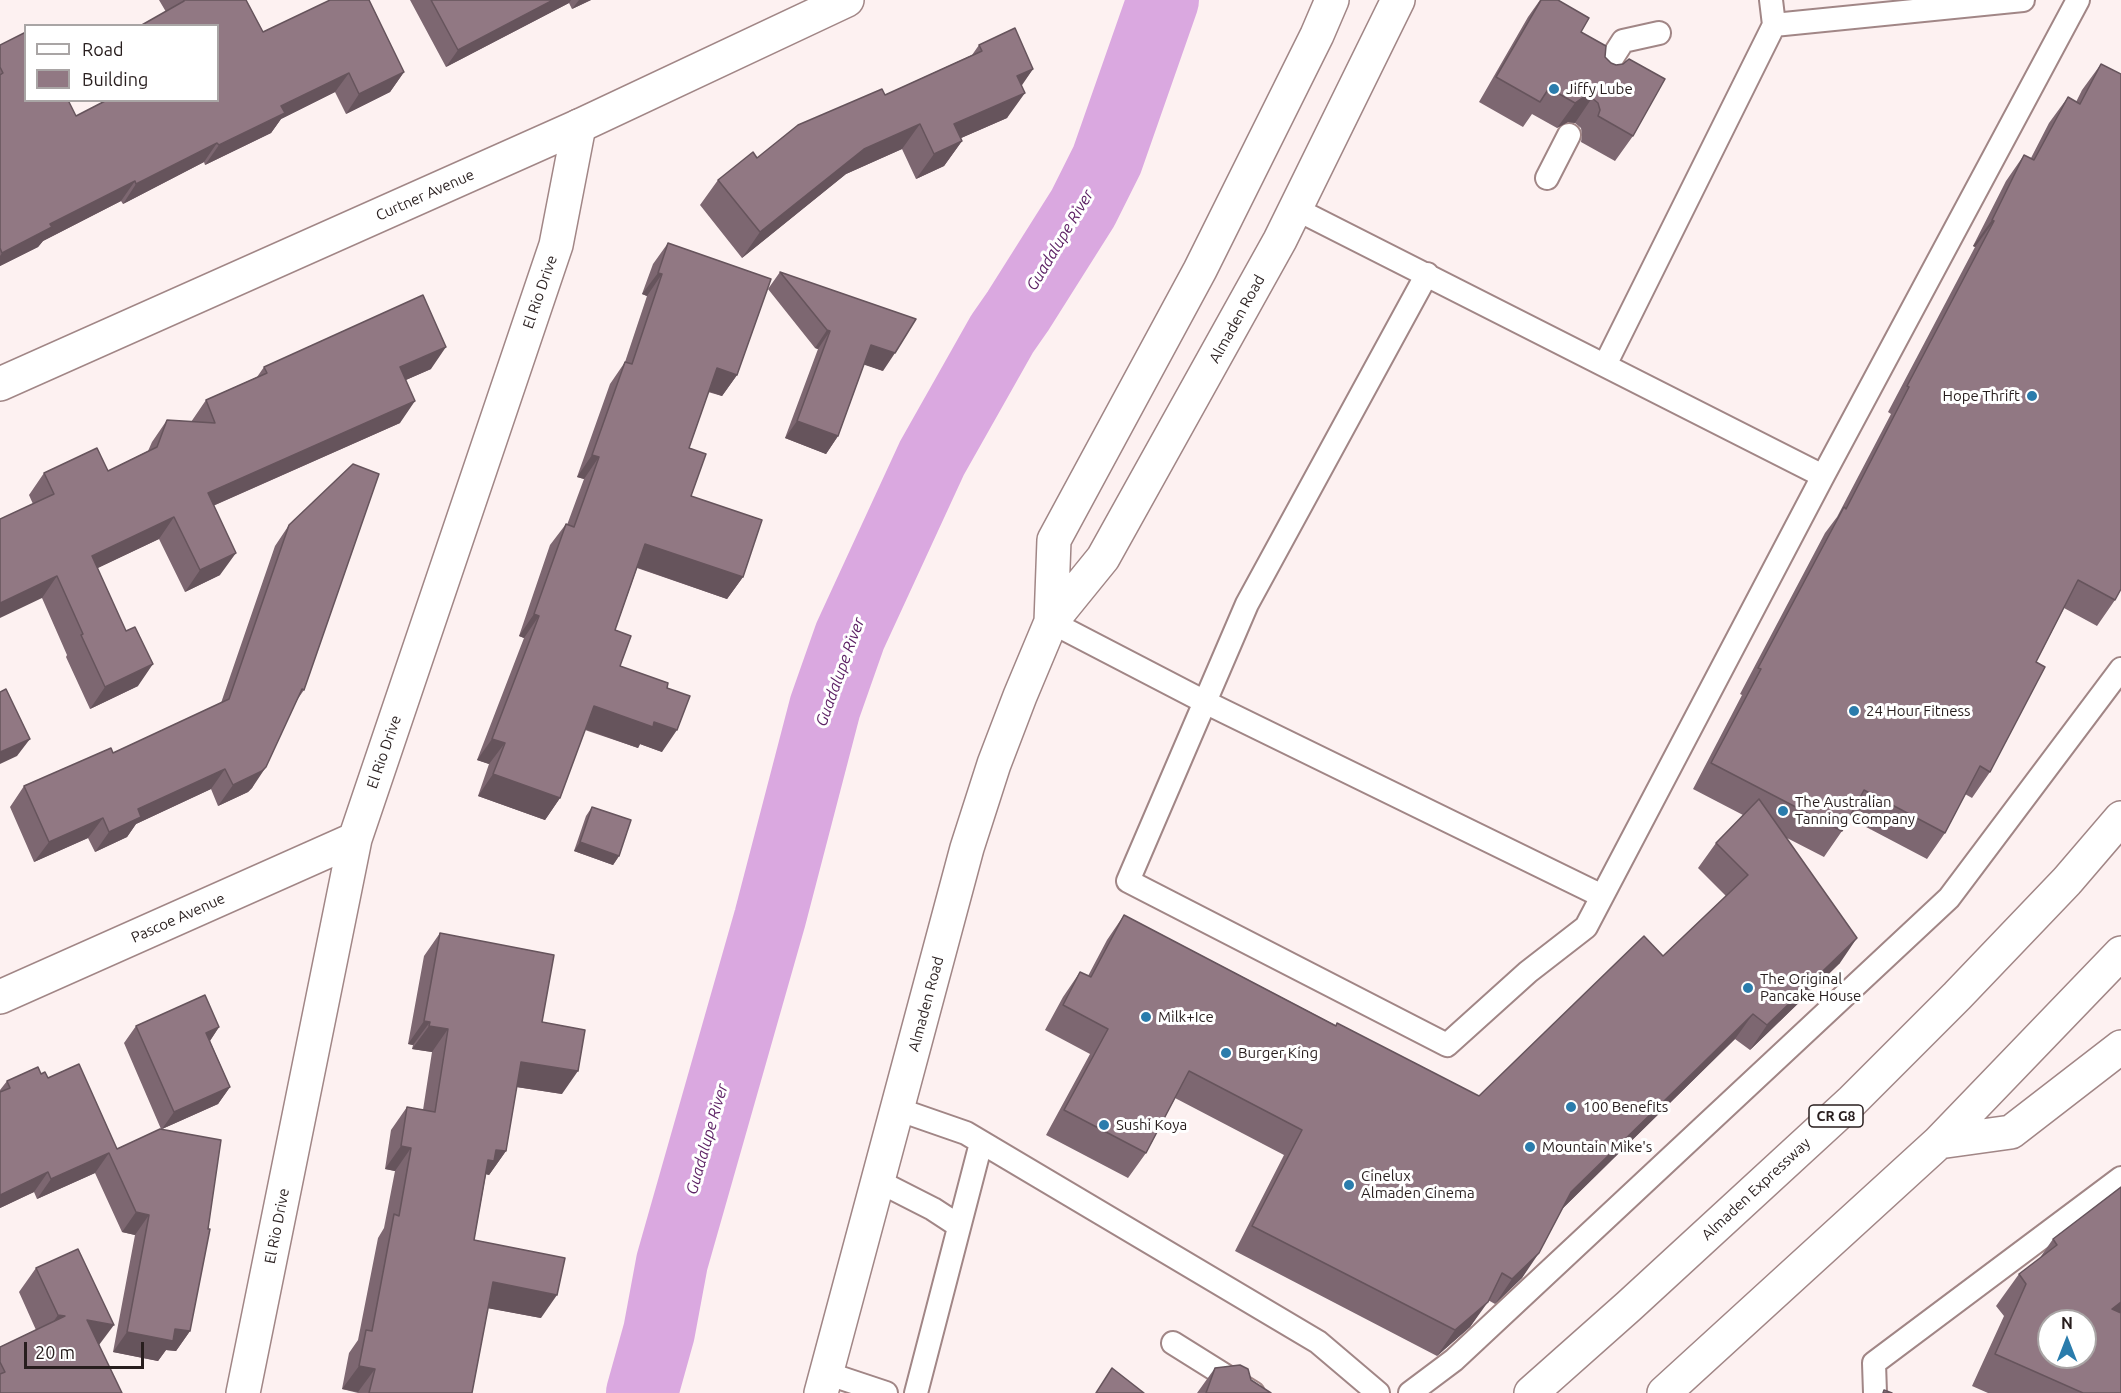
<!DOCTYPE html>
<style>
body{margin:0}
#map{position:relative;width:2121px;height:1393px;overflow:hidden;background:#fdf1f1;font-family:Ubuntu,sans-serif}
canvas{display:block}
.legend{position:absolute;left:24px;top:24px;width:195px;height:78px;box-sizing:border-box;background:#fff;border:2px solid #a9a5a5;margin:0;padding:8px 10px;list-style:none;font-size:18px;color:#281e1e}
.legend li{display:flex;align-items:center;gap:12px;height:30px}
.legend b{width:30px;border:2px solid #a9a5a5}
.north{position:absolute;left:2037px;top:1309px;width:60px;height:60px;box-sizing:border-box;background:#fff;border:2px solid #a9a5a5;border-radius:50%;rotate:0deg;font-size:16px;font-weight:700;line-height:24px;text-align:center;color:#281e1e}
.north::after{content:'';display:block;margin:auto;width:21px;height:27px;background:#2a7cac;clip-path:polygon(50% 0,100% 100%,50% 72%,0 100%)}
.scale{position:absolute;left:24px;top:1342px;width:120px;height:27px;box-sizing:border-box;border:3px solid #281e1e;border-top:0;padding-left:8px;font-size:18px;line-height:21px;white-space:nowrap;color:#281e1e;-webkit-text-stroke:4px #fff;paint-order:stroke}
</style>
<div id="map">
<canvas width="2121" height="1393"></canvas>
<ul class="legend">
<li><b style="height:8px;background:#fff"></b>Road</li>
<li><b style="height:16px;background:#917883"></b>Building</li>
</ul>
<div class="north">N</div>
<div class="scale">20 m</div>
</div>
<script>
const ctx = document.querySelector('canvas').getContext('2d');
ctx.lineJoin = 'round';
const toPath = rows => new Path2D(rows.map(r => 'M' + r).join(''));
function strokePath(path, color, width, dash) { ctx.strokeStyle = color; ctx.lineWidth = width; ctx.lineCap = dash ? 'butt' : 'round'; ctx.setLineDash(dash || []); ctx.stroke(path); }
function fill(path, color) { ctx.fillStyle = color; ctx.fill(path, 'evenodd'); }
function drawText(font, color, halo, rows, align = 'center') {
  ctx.font = font + ' Ubuntu,sans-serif'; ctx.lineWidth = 6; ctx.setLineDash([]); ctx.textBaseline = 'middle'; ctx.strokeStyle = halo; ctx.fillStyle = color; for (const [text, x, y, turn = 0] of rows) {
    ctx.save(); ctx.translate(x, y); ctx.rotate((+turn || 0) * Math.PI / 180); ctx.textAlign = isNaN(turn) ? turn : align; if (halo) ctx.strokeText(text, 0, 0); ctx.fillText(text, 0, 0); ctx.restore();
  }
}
strokePath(toPath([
 [642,1393,659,1332,672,1262,770,918,825,707,850,636,932,458,1002,334,1018,311,1083,208,1107,160,1163,0]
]), '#daa8e0', 72);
const service = toPath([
 [1774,25,2023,0],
 [1600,77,1623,41,1659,33],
 [1547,178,1569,135],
 [1296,209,1823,476],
 [1427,274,1247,604,1128,881,1447,1045,1528,972,1586,927,1823,476,2078,0],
 [1605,365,1774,25,1771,0],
 [1051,622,1205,702,1602,896],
 [897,1109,966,1133,1318,1342,1378,1393],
 [878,1181,933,1209,959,1226],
 [1173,1343,1253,1393],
 [826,1373,886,1393],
 [916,1393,981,1143],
 [1410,1393,1454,1360,1949,898,2121,669],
 [1875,1393,1874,1363,2121,1178]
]);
const minor = toPath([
 [0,997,355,839],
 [243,1393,355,839,556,245,579,126]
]);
const tertiary = toPath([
 [1051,622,1054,540,1200,270,1317,35,1332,0],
 [821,1393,967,848,994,764,1020,696,1051,622,1103,558,1280,240,1398,0]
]);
const secondary = toPath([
 [0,384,579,126,847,0]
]);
const primary = toPath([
 [1939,1142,2011,1132,2121,1047],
 [1531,1393,1629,1306,1852,1101,1957,996,2067,881,2121,818],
 [1664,1393,1939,1142,2121,953]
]);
strokePath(service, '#a18686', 26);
strokePath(minor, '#a18686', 36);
strokePath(tertiary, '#a18686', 36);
strokePath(secondary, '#a18686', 36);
strokePath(primary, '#a18686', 36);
strokePath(service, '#fff', 22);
strokePath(minor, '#fff', 33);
strokePath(tertiary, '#fff', 33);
strokePath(secondary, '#fff', 33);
strokePath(primary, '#fff', 33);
fill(toPath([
 [159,0,246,0,263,32,404,72,390,92,346,114,335,92,281,119,271,133,205,165,204,162,123,204,121,201,43,241,38,247,0,266,0,45,76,116,218,100],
 [410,0,591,0,572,9,569,3,446,67],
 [1540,0,1558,0,1581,32,1611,63,1633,136,1615,161,1581,142,1582,135,1581,128,1575,123,1568,122,1557,128,1532,114,1523,127,1479,102,1528,17],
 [979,45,1033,69,1021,85,1007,118,961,138,962,141,944,166,916,179,902,149,846,174,742,258,700,205,718,180,757,158,885,95,972,55],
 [2101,64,2115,600,2097,626,2064,608,2036,662,1990,772,1972,798,1965,794,1945,833,1927,859,1849,818,1842,831,1824,857,1787,838,1840,963,1750,1050,1735,1039,1563,1208,1522,1278,1495,1304,1488,1300,1470,1327,1437,1356,1235,1251,1284,1155,1175,1098,1146,1153,1128,1178,1046,1135,1090,1054,1045,1030,1063,997,1080,972,1088,976,1107,940,1124,915,1335,1025,1479,1096,1663,956,1726,896,1698,868,1716,843,1743,815,1693,789,1742,695,1740,694,1825,533,1837,517,1891,414,1888,412,1975,247,1973,246,2006,181,2024,155,2031,158,2049,123,2068,97,2076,102,2082,90],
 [668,243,737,375,722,396,708,392,689,448,691,496,743,577,727,599,637,568,615,630,620,666,667,688,662,752,640,744,638,748,585,730,560,798,545,820,478,796,489,764,477,760,524,638,519,636,550,545,566,524,567,525,584,479,577,477,610,384,625,362,647,296,642,294,653,264],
 [780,272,883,371,864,364,838,436,826,454,785,438,818,349,815,348,768,289],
 [264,367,431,369,406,380,400,423,213,506,220,575,185,592,159,539,97,568,138,686,90,709,66,657,67,655,42,598,33,504,29,495,44,473,108,471,148,451,152,442,167,420,191,422,206,400,257,377],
 [289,525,304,690,297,700,252,788,248,792,218,806,211,789,136,824,127,837,95,852,88,838,34,862,10,807,24,786,113,753,221,703,275,546],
 [592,807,619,856,613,865,574,851,586,816],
 [440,933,542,1022,562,1094,516,1087,506,1151,489,1175,486,1174,474,1240,541,1318,488,1308,472,1393,358,1393,342,1389,349,1353,358,1340,378,1238,384,1228,395,1171,385,1169,391,1130,407,1107,423,1110,432,1052,412,1049,413,1045,408,1044,424,956],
 [136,1026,219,1027,210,1041,230,1087,218,1104,162,1129,190,1331,176,1351,166,1350,158,1361,113,1352,135,1235,122,1232,95,1173,37,1199,34,1192,0,1208,0,1090,7,1081,41,1074,48,1078,117,1149,161,1129,124,1043],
 [2121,1187,2121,1393,1988,1393,1972,1386,2004,1316,1996,1306,2019,1274,2039,1259,2053,1239],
 [36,1268,99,1345,0,1393,0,1347,36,1330,19,1292],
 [1215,1368,1251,1380,1271,1393,1197,1393]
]), '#7d6771');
fill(toPath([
 [553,0,571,0,569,3,446,67,458,50],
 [579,0,591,0,572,9],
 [1033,69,1016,94,1017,76],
 [404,72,390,92,346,114,359,94],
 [349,73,335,92,281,119,271,133,205,165,219,145,281,106],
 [1025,93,1007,118,936,149,954,124],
 [1585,96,1592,98,1575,123,1568,122,1557,128,1575,103],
 [920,124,902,149,846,174,742,258,760,232,864,149],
 [962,141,944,166,916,179,934,154],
 [217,143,204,162,123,204,136,184],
 [135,181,121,201,43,241,38,247,0,266,0,256,2,253,50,224],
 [1992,220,1994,221,1975,247,1973,246],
 [658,273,662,274,647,296,642,294],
 [827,330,830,331,818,349,815,348],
 [871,345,895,353,883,371,859,363],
 [446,347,431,369,385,389,400,367],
 [717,368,737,375,722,396,702,389],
 [415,401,400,423,192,515,208,493],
 [797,421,838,436,826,454,785,438],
 [592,455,599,457,584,479,577,477],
 [174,517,159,539,77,578,92,556],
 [645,544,743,577,727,599,630,565],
 [236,553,220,575,185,592,200,570],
 [57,576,42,598,0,618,0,603],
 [534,614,539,616,524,638,519,636],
 [153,664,138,686,90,709,105,687],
 [594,706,654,722,677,730,662,752,640,744,638,748,579,727],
 [30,739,17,756,0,764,0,752],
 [492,739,505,743,489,764,477,760],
 [266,767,252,788,248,792,218,806,233,785],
 [225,769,211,789,136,824,127,837,95,852,109,832,138,809],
 [493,774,560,798,545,820,478,796],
 [103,818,88,838,34,862,49,842],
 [580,842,619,856,613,865,574,851],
 [1857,938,1840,963,1750,1050,1767,1025],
 [1753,1014,1735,1039,1554,1217,1571,1192],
 [424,1021,430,1022,413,1045,408,1044],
 [429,1026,448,1029,432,1052,412,1049],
 [219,1027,207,1045,206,1033],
 [521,1062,578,1071,562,1094,504,1085],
 [230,1087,218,1104,162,1129,174,1112],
 [401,1146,411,1148,395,1171,385,1169],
 [496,1150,506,1151,489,1175,485,1174,472,1184],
 [109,1153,95,1173,37,1199,51,1179],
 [48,1172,34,1192,0,1208,0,1195],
 [136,1212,149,1215,135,1235,122,1232],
 [1539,1253,1522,1278,1495,1304,1512,1279],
 [493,1282,557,1295,541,1318,476,1306],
 [1488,1302,1470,1327,1437,1356,1455,1330],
 [2121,1302,2121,1317,2112,1309],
 [58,1315,65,1316,41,1339],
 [87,1320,114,1325,96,1349],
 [175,1329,190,1331,176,1351,166,1350,158,1361,113,1352,127,1332],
 [359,1366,375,1369,358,1392,342,1389]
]), '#66545c');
const building = toPath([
 [184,0,246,0,263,32,330,0,369,0,404,72,359,94,349,73,281,106,285,113,219,145,217,143,136,184,135,181,50,224,52,227,2,253,0,248,0,75,3,73,0,67,0,45,26,32,26,100,68,100,76,116,107,100,218,100,218,26,140,26,184,1,184,0],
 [431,0,553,0,458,50,431,0],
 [1541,0,1558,0,1589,18,1581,32,1606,46,1605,57,1611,63,1616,65,1623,64,1629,59,1665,79,1633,136,1598,116,1600,110,1598,103,1592,98,1585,96,1575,103,1549,88,1540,102,1496,77,1541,0],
 [1015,28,1033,69,1017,76,1025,93,954,124,962,141,934,154,920,124,864,149,760,232,718,180,753,152,757,158,798,125,882,89,885,95,982,51,979,45,1015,28],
 [2101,64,2121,74,2121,589,2115,600,2078,580,2036,662,2045,667,1990,772,1980,766,1945,833,1864,790,1842,831,1711,763,1761,669,1758,668,1844,507,1846,509,1909,387,1907,386,1994,221,1992,220,2024,155,2034,160,2068,97,2080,104,2101,64],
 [668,243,771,279,737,375,717,368,689,448,706,454,691,496,762,520,743,577,645,544,615,630,631,636,620,666,668,683,667,688,690,696,677,730,654,722,653,727,594,706,560,798,493,774,505,743,492,739,539,616,534,614,566,524,574,527,599,457,592,455,625,362,632,364,662,274,658,273,668,243],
 [780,272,916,319,895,353,871,345,838,436,797,421,830,331,827,330,780,272],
 [423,295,446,347,400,367,415,401,208,493,236,553,200,570,174,517,92,556,126,631,135,627,153,664,105,687,81,635,83,634,57,576,0,603,0,519,54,494,44,473,97,448,108,471,157,447,167,420,215,423,206,400,267,373,264,367,423,295],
 [353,464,379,474,304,690,302,689,266,767,262,771,233,785,225,769,138,809,141,817,109,832,103,818,49,842,24,786,111,748,113,753,229,699,289,525,353,464],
 [6,689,30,739,0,752,0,692,6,689],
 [1759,799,1857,938,1767,1025,1753,1014,1571,1192,1539,1253,1512,1279,1502,1273,1488,1302,1455,1330,1252,1226,1302,1130,1189,1071,1146,1153,1064,1110,1108,1029,1063,1005,1080,972,1091,977,1124,915,1336,1026,1337,1023,1479,1096,1644,936,1663,956,1748,875,1716,843,1759,799],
 [592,807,631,820,619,856,580,842,592,807],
 [440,933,554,955,542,1022,585,1030,578,1071,521,1062,506,1151,496,1150,494,1161,488,1160,474,1240,565,1258,557,1295,493,1282,472,1393,369,1393,375,1369,359,1366,366,1330,372,1331,394,1214,399,1216,411,1148,401,1146,407,1107,435,1112,448,1029,429,1026,430,1022,424,1021,440,933],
 [205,995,219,1027,206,1033,230,1087,174,1112,136,1026,205,995],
 [79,1064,117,1149,160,1129,221,1140,208,1229,210,1229,190,1331,175,1329,173,1341,127,1332,149,1215,136,1212,109,1153,51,1179,48,1172,0,1195,0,1092,10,1088,7,1081,38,1067,41,1074,45,1072,48,1078,79,1064],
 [2121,1187,2121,1302,2112,1309,2121,1313,2121,1393,2083,1393,1995,1354,2026,1284,2019,1274,2057,1245,2053,1239,2121,1187],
 [2049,1321,2085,1321,2085,1357,2049,1357,2049,1321],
 [78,1249,114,1325,87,1320,122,1393,0,1393,0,1374,5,1372,0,1362,0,1347,65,1316,58,1315,36,1268,78,1249],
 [1240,1365,1248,1369,1251,1380,1271,1393,1206,1393,1215,1368,1240,1365],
 [1112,1368,1144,1393,1096,1393,1112,1368],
 [1884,1390,1892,1393,1883,1393,1884,1390]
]);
fill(building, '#917883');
strokePath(building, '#66545c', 1.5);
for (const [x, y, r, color] of [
 [1554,89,6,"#2a7cac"],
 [2032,396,6,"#2a7cac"],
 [1854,711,6,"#2a7cac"],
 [1783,811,6,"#2a7cac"],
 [1748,988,6,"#2a7cac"],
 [1146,1017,6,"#2a7cac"],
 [1226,1053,6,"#2a7cac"],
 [1571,1107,6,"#2a7cac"],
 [1104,1125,6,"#2a7cac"],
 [1530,1147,6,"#2a7cac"],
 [1349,1185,6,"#2a7cac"]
]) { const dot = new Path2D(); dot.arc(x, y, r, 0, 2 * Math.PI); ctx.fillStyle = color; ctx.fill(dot); strokePath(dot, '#fff', 2); }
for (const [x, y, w] of [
 [1836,1116,54]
]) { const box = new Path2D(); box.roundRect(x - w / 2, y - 11, w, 22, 4.5); ctx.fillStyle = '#fff'; ctx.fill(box); strokePath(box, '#281e1e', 1.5); }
drawText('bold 14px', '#281e1e', null, [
 ["CR G8",1836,1116]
]);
drawText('15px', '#281e1e', '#fff', [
 ["Jiffy Lube",1566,89],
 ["Hope Thrift",2020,396,"right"],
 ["24 Hour Fitness",1866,711],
 ["The Australian",1795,802],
 ["Tanning Company",1795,819],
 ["The Original",1760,979],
 ["Pancake House",1760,996],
 ["Milk+Ice",1158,1017],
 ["Burger King",1238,1053],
 ["100 Benefits",1583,1107],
 ["Sushi Koya",1116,1125],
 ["Mountain Mike's",1542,1147],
 ["Cinelux",1361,1176],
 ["Almaden Cinema",1361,1193]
], 'left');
drawText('15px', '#281e1e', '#fff', [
 ["Curtner Avenue",425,195,-24],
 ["El Rio Drive",540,292,-71],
 ["Almaden Road",1237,319,-61],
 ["El Rio Drive",384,752,-71],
 ["Pascoe Avenue",178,918,-24],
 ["Almaden Road",926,1004,-75],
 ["Almaden Expressway",1756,1189,-43],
 ["El Rio Drive",277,1226,-79]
]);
drawText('italic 16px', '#5e2366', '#fff', [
 ["Guadalupe River",1060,240,-59],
 ["Guadalupe River",840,672,-70],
 ["Guadalupe River",707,1139,-74]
]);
</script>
